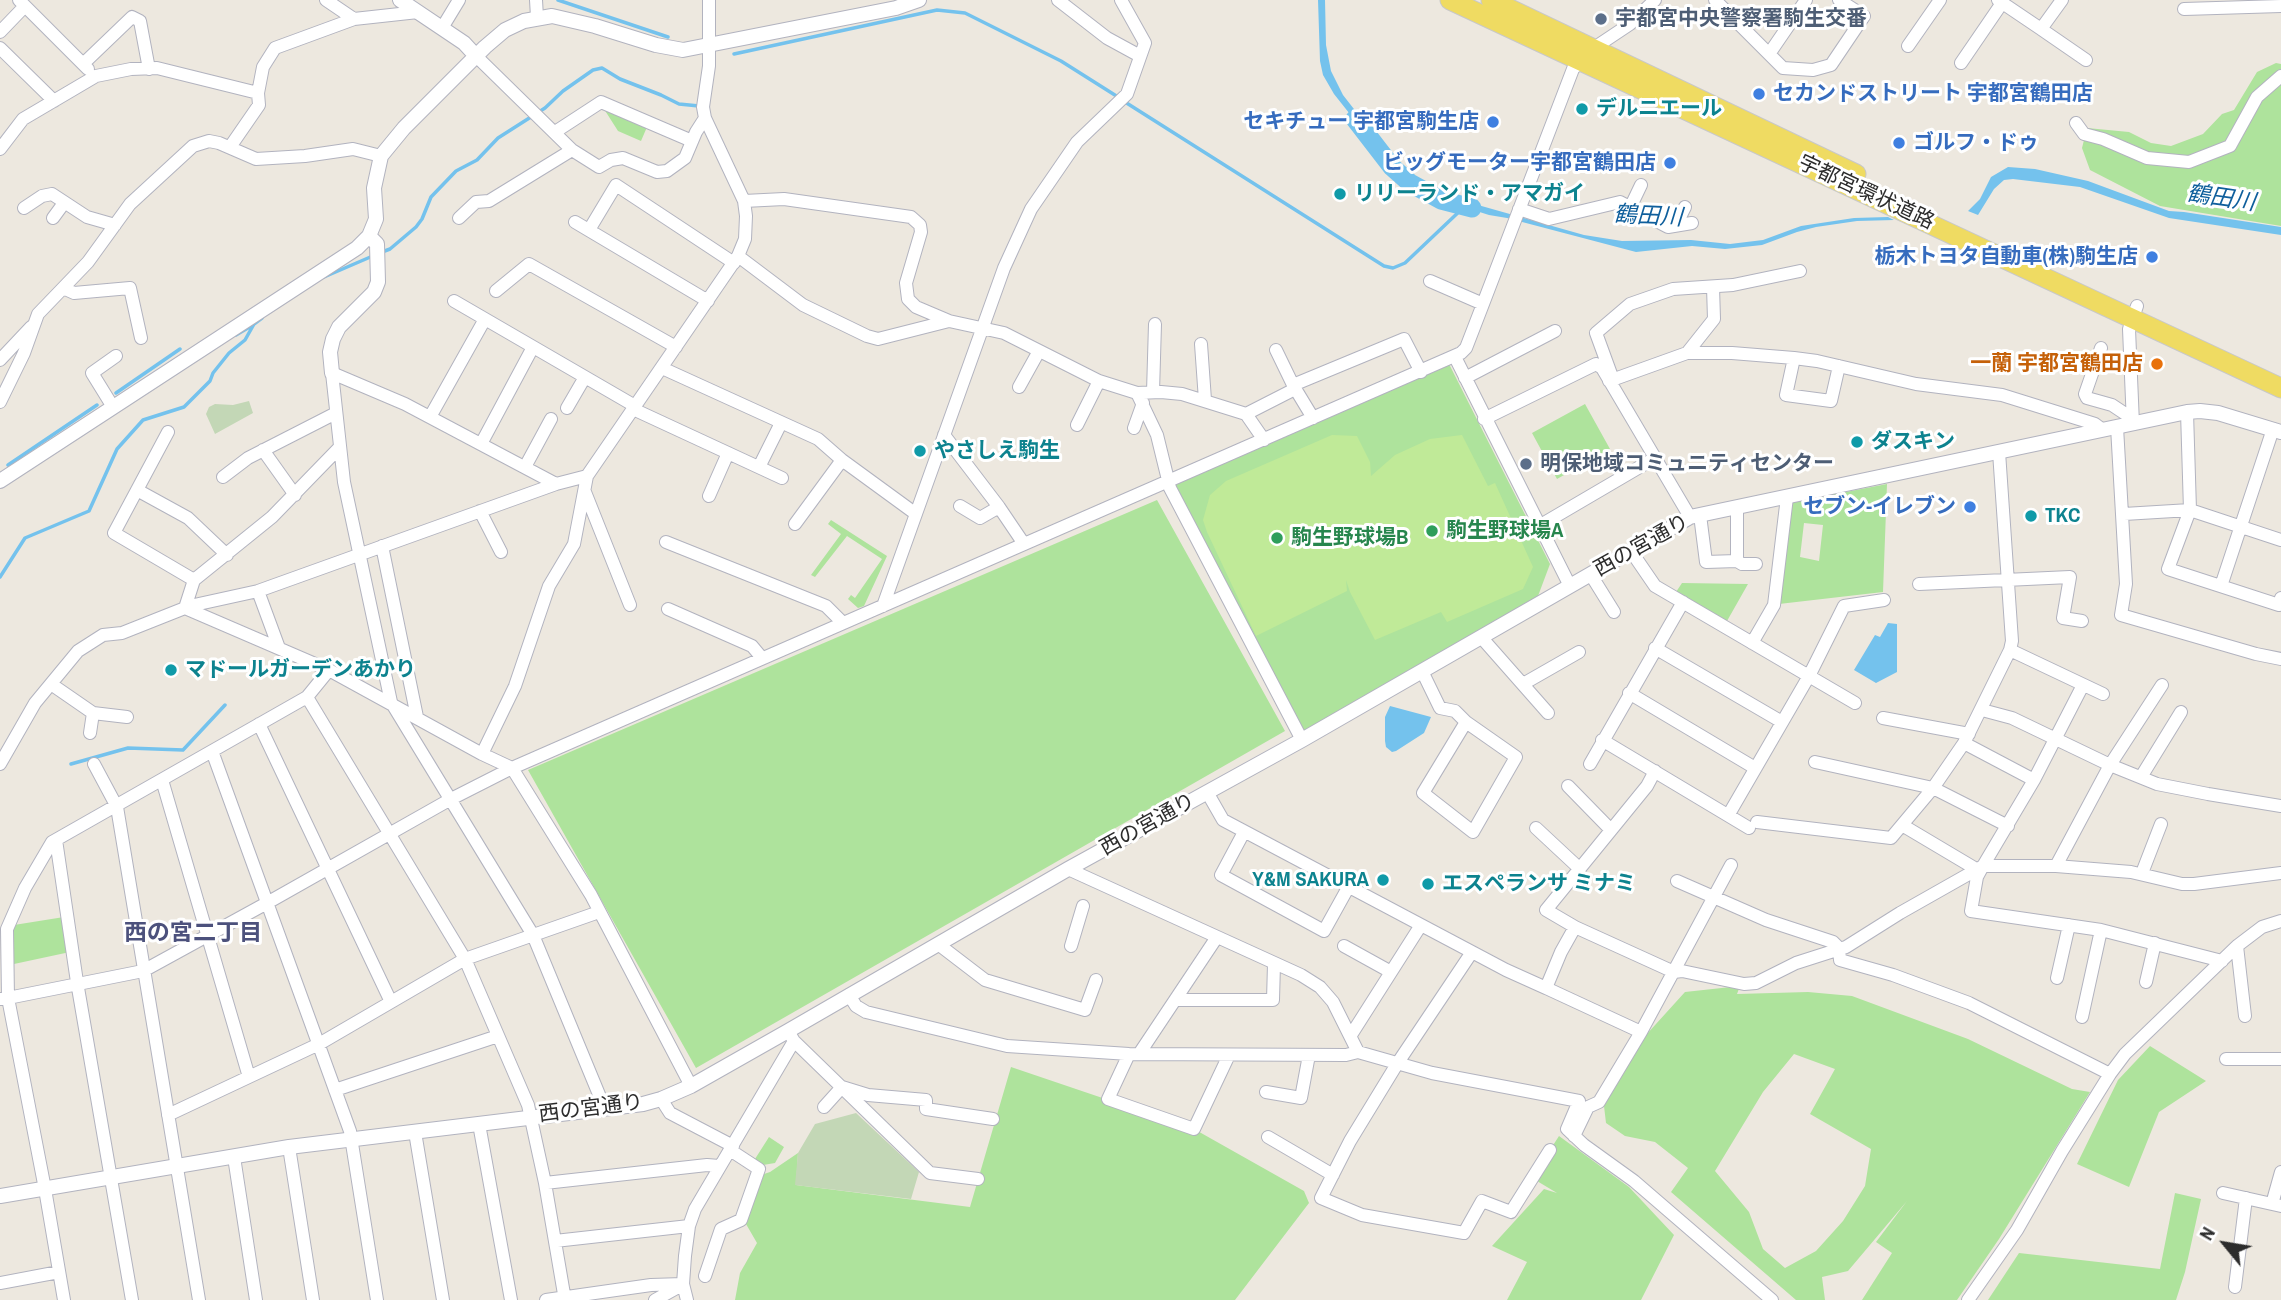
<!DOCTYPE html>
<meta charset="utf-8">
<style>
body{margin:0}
#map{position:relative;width:2281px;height:1300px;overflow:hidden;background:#ede8df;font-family:"Archivo Narrow",sans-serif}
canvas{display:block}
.north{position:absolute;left:2190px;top:1209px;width:70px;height:70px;-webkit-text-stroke:5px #fff;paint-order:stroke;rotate:300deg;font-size:19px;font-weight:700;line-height:28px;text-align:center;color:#2c2c2c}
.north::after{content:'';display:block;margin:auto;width:24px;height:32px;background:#2c2c2c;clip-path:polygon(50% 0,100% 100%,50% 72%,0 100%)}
</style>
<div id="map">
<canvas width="2281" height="1300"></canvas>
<div class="north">N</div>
</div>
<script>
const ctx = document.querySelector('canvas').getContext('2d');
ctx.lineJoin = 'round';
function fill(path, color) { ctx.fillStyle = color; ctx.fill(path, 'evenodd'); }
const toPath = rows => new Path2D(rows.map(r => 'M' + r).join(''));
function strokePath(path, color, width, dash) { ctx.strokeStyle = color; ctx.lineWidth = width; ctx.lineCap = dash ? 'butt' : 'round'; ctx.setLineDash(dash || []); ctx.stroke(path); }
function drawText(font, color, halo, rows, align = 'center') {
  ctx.font = font + ' "Archivo Narrow","Noto Sans JP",sans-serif'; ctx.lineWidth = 6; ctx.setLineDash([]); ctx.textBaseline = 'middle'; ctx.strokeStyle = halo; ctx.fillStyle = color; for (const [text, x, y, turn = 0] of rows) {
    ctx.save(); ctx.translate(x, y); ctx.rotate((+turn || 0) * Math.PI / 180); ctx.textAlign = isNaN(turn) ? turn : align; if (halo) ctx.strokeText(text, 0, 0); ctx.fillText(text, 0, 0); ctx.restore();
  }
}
fill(toPath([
 [2276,63,2281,64,2281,226,2160,206,2090,170,2082,148,2087,128,2129,132,2151,143,2171,146,2203,134,2222,114,2234,110,2257,72],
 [604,109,647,127,641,141,618,131],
 [1449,364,1550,564,1538,596,1303,732,1172,484],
 [1585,404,1610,449,1557,479,1532,433],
 [1887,484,1883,592,1779,604,1789,503],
 [1804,523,1823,525,1819,561,1800,557],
 [1157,500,1285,731,696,1068,528,770],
 [831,520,887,556,864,606,858,608,848,599,851,595,855,598,882,559,847,536,815,577,811,575,841,534,828,524],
 [1682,583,1748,584,1727,621,1676,592],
 [64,917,70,952,14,964,11,933,14,925],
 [1740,986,1737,994,1808,992,1852,996,1968,1039,2072,1089,2090,1092,1999,1239,1957,1300,1862,1300,1892,1253,1876,1242,1907,1201,1848,1271,1822,1277,1825,1300,1796,1300,1671,1192,1688,1168,1655,1142,1625,1136,1606,1123,1604,1106,1646,1035,1685,992],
 [1794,1054,1835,1069,1810,1114,1871,1149,1865,1186,1843,1221,1816,1251,1785,1268,1763,1249,1749,1212,1715,1171,1763,1092],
 [2150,1046,2206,1081,2159,1112,2129,1187,2077,1164,2118,1080],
 [1011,1067,1194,1129,1304,1191,1309,1203,1235,1300,735,1300,740,1273,757,1243,746,1224,758,1176,770,1172,798,1153,796,1185,970,1207],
 [1559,1136,1629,1187,1674,1235,1641,1300,1507,1300,1527,1262,1492,1246,1544,1189,1557,1193,1532,1178],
 [769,1137,784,1147,775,1163,763,1165,755,1159],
 [2175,1193,2201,1199,2185,1272,2176,1300,1988,1300,2019,1253,2160,1269]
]), '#aee39c');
fill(toPath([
 [249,401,253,413,215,434,206,414,209,407,215,404,233,405],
 [856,1113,919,1172,911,1199,795,1185,798,1153,815,1124]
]), '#c3d7b6');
fill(toPath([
 [1332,435,1357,436,1370,462,1371,476,1395,455,1430,439,1462,435,1488,486,1495,483,1533,567,1523,589,1447,622,1441,612,1375,640,1350,592,1346,580,1347,591,1256,636,1207,532,1203,520,1210,495,1226,481]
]), '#c0ea98');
fill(toPath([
 [1318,0,1325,0,1326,45,1331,71,1343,95,1407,177,1432,192,1584,235,1622,241,1691,240,1730,244,1763,240,1801,226,1854,218,1888,217,1894,220,1857,221,1816,227,1797,232,1762,245,1725,249,1692,246,1636,252,1507,218,1489,215,1429,196,1408,185,1399,176,1334,94,1323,75,1320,61],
 [2008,167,2035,169,2088,181,2169,211,2184,212,2281,227,2281,235,2169,218,2080,187,2013,179,2004,180,1994,189,1978,215,1968,211,1980,199,1991,177],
 [1888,623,1897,624,1897,672,1876,683,1854,670,1875,635,1880,637],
 [1390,706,1431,717,1424,733,1396,751,1392,752,1386,747,1385,741,1385,717]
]), '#74c2ed');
strokePath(toPath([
 [558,0,668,37],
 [734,54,937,10,965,13,1061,61,1118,97],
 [1125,102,1384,266,1393,268,1405,263,1464,207],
 [382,252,390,249,416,227,422,219,431,197,456,171,477,160,498,138,545,108,563,91,593,70,602,68,620,79,661,95,679,104,699,106],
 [324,277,375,255],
 [236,335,253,325],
 [116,393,180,349],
 [8,465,97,405],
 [0,577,25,538,89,511,117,449,143,420,184,407,210,381,213,373,229,353,245,340,254,324,262,318],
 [71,764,128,748,183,750,225,705]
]), '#74c2ed', 3.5);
strokePath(toPath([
 [1355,119,1392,167,1410,183,1441,200,1472,208]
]), '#74c2ed', 19);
const minor = toPath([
 [19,0,88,69],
 [326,0,354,19],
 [536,0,537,17],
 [1058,0,1107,38,1140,56],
 [1715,0,1783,68,1813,70,1831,65,1864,16,1839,0],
 [1998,0,2041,29,2062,0],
 [2184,9,2281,6],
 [442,28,459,0],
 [2041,29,2086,60],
 [0,32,25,6],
 [1908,46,1940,0],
 [0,48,54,101],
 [1769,54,1806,0],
 [476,56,572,150,599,167,611,160,623,158,657,172,667,171,685,158,696,132,705,118],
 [1961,63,2002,3],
 [83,64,132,17,140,21,149,69],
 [2076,123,2084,134,2103,139,2147,158,2189,162,2230,146,2257,97,2281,76],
 [555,132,601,102,692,141],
 [230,147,259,105,258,93,263,67,275,48,354,19,418,12],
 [0,149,23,119,96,76,131,69,157,68,258,93],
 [744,201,784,199,911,217,920,225,921,232,906,283,908,299,916,307,949,321,1004,333,1099,381,1137,393,1157,435,1170,488,1302,740],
 [24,208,42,196,52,194,87,217,115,225],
 [1630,208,1641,185],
 [1519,209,1549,219,1620,202,1668,227,1692,223],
 [53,218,64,203],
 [459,218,476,202,489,201,572,150],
 [575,222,708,301],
 [1676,225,1685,207],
 [589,230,616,185,734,263],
 [738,256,803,305,867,336,878,339,949,321],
 [1430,281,1483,304],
 [63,288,74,293,130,288,141,338],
 [496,291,529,264,676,347],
 [454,301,635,406],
 [1201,344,1205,400],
 [2101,348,2085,394,2087,398,2112,405,2133,419],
 [1276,350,1293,385,1313,418],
 [1687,353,1714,319,1713,287],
 [1455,357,1570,586],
 [1794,358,1786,395,1831,401,1839,366],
 [0,360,31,327],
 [662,368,818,439,842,460,916,514],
 [1611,374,1596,333,1630,304,1673,289,1733,285,1800,271],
 [1465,378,1555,331],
 [1609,381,1687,353,1732,353,1794,358,1817,361,1916,384,2002,395,2095,424,2103,430],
 [1293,385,1404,339,1421,372],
 [1019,387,1039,351],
 [1153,392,1155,324],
 [1137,393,1161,392,1182,394,1246,414,1264,440],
 [0,402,24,353,38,314,88,262,130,204,193,146,209,141,219,143,256,159,305,156,353,149,381,156],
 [113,407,92,373,116,356],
 [567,408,585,377],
 [633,409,782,478],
 [2187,412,2190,510,2168,569,2279,605,2281,598],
 [1246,414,1295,389],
 [430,417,485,319],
 [1484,419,1596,364,1602,368,1690,517],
 [2133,424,2129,329,2137,306],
 [1077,425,1099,381],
 [2117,427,2126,584,2121,615,2256,654,2281,659],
 [1134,428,1143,403],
 [168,432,114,533,194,580],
 [944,435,999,507,1024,544],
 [481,444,533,347],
 [263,450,295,495],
 [525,467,551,419],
 [759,467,781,423],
 [223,477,248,458,336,413],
 [556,484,405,404,332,373,344,482,391,702,533,935,605,1109],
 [137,490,188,518,227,555],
 [585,492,630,605],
 [709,496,728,453],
 [960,506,980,518,999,507],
 [480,511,501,552],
 [2124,514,2190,510,2281,540],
 [1700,515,1706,562,1737,561,1737,507],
 [795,524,842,460],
 [1539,526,1655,458],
 [666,542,826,606,843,623],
 [382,546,417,717],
 [1631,551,1655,586,1855,703],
 [1737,561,1742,564,1756,564],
 [1591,575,1614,612],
 [1919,584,2070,577,2063,618,2082,621],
 [2221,586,2273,429],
 [258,591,279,648],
 [883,606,1004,268,1031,209,1077,142,1127,94,1145,43,1121,0],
 [185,607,258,591,556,484,587,476],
 [185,608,194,580,272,517,340,447],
 [668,609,752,646,762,658],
 [1481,637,1548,713],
 [1752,643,1774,605,1787,497],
 [1655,648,1782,722],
 [2010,650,2103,694],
 [329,670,307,697,52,842,25,888,7,929,8,998,143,971,267,903,451,799,512,768,1461,353,1466,348,1483,304,1573,69,1594,48,1630,24,1655,0],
 [1422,671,1440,708,1455,711,1466,722,1423,793,1473,832,1516,757,1466,722],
 [51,684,93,713,127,717],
 [1523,684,1579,652],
 [2083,685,2034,780,1983,866,1977,877,1971,911,2101,930,2222,961],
 [1629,693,1755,768],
 [307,697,465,959,528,1105,545,1183,565,1300],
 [1982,710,2012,718,2110,765,2157,784,2208,794,2281,806],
 [1883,718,1969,734],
 [259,724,391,1002],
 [90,733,93,713],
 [1602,740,1749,828],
 [1964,743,2034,780],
 [212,751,350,1131,377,1300],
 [482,754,515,686,549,586,574,544,587,476,738,256,745,239,746,216,744,201,705,118,703,107,709,66,709,0],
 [1815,762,1933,788,2008,826],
 [0,764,35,703,78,651,103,635,122,633,185,608,329,670,482,754,512,768,591,895,691,1086],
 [94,764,117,807,199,1300],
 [1590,764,1683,602],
 [2141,777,2181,712],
 [162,780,249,1077],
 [1568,786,1611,830],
 [1207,792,1223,820,1506,970,1546,988,1561,952,1575,927,1674,972,1682,971,1744,984,1756,983,1796,963,1846,947,1900,913,1983,866,2056,866,2131,872,2182,884,2194,884,2281,873],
 [1729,814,1809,676,1844,606,1884,600],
 [1757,822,1891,838,1933,788,1964,743,2010,650,2012,641,1999,452],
 [1902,825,1976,869],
 [1536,828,1580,869],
 [1244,832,1221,875,1324,931,1349,886],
 [56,840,77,982,132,1300],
 [2056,866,2110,765,2162,685],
 [1068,869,1301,975,1320,987,1333,1002,1358,1052],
 [2142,873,2161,824],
 [1677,881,1766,920,1833,942,1839,948,1840,960,1893,975,1969,1003,2110,1074],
 [1575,927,1546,910,1647,786,1655,771],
 [938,944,985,980,1085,1010,1096,980],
 [1071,946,1083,906],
 [1344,946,1391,972],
 [2237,946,2245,1016],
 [1472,952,1397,1064,1350,1141,1321,1198,1362,1215,1464,1233,1482,1201,1511,1212,1550,1150],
 [2057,978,2069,925],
 [2146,982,2155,943],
 [1546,988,1641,1032],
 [849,995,856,1006,866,1012,1007,1046,1129,1054,1346,1055,1358,1052,1432,1073,1579,1101,1567,1129,1584,1145,1634,1181,1772,1300],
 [1,999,8,998,45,1189,64,1300],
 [1175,1000,1273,1000,1274,964],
 [2082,1017,2101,930],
 [1351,1035,1421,925],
 [794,1041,930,1173,978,1179],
 [1129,1054,1108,1099,1194,1129,1229,1055],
 [1139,1054,1217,937],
 [2226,1059,2281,1059],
 [335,1090,498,1036],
 [1266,1092,1301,1098,1309,1055],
 [661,1099,670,1113,733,1146],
 [824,1107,842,1087,868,1095,926,1100,926,1109,993,1119],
 [168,1115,319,1044,465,959,599,912],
 [479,1124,511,1300],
 [415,1132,443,1300],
 [1574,1136,1588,1107,1599,1102,1641,1032,1731,865],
 [1268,1137,1333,1175],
 [289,1147,313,1300],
 [234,1157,256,1300],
 [2281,1172,2272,1204,2281,1206],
 [545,1183,707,1165,719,1166],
 [2223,1193,2272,1204],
 [555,1241,689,1226],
 [705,1276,721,1229,741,1220,759,1169,730,1150],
 [0,1283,59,1272],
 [2235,1287,2246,1198],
 [546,1300,651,1285,683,1284],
 [655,1300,682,1285],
 [687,1300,683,1284,685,1256,689,1226,695,1209,794,1041,788,1031],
 [1968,1300,2017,1230,2062,1151,2110,1074,2125,1054,2237,946,2262,927,2281,921]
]);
const tertiary = toPath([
 [400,0,464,43,476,56],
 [332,373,330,352,333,339,339,327,374,292,378,282,377,244,369,236],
 [0,481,357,248,369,236,376,219,374,188,381,156,404,128,485,47,505,30,524,21,552,16,595,26,656,45,683,50,896,8,919,0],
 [0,1196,289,1147,643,1104,661,1099,691,1086,788,1031,1068,869,1302,740,1690,517,2187,412,2200,411,2218,413,2281,432]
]);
const primary = toPath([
 [1450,0,2281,388],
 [1491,0,1856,174]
]);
strokePath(minor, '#b2b3bf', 14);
strokePath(tertiary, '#b2b3bf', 16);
strokePath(primary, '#c8c8c8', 21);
strokePath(minor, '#fff', 12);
strokePath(tertiary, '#fff', 14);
strokePath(primary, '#efdb62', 19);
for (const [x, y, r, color] of [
 [1601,19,7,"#5c6f8a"],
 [1759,94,7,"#3f7fe0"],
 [1582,109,7,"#0f9aa8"],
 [1493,122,7,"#3f7fe0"],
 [1899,143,7,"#3f7fe0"],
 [1670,163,7,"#3f7fe0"],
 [1340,194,7,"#0f9aa8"],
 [2152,257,7,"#3f7fe0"],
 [2157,364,7,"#e8710a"],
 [1857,442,7,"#0f9aa8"],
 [920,451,7,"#0f9aa8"],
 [1526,464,7,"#5c6f8a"],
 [1970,507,7,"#3f7fe0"],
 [2031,516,7,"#0f9aa8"],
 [1432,531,7,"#2e9e5b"],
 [1277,538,7,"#2e9e5b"],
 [171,670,7,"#0f9aa8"],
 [1383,880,7,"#0f9aa8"],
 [1428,884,7,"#0f9aa8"]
]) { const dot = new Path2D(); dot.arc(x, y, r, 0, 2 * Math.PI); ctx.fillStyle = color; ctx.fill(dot); strokePath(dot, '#fff', 2.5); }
drawText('bold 21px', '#4e5e75', '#fff', [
 ["宇都宮中央警察署駒生交番",1615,19],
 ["明保地域コミュニティセンター",1540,464]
], 'left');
drawText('bold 21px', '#366cbe', '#fff', [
 ["セカンドストリート 宇都宮鶴田店",1773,94,"left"],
 ["セキチュー 宇都宮駒生店",1479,122],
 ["ゴルフ・ドゥ",1913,143,"left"],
 ["ビッグモーター宇都宮鶴田店",1656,163],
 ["栃木トヨタ自動車(株)駒生店",2138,257],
 ["セブン-イレブン",1956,507]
], 'right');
drawText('bold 21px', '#0d838f', '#fff', [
 ["デルニエール",1596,109],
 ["リリーランド・アマガイ",1354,194],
 ["ダスキン",1871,442],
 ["やさしえ駒生",934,451],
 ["TKC",2045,516],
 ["マドールガーデンあかり",185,670],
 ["Y&M SAKURA",1369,880,"right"],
 ["エスペランサ ミナミ",1442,884]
], 'left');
drawText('21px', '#2c2c2c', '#fff', [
 ["宇都宮環状道路",1866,193,25],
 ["西の宮通り",1642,546,-29],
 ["西の宮通り",1148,825,-29],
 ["西の宮通り",591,1109,-7]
]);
drawText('bold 21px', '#c56008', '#fff', [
 ["一蘭 宇都宮鶴田店",2143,364]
], 'right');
drawText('bold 21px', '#27864d', '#fff', [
 ["駒生野球場A",1446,531],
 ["駒生野球場B",1291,538]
], 'left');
drawText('italic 23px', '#0f5f9c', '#fff', [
 ["鶴田川",2221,199,8],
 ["鶴田川",1648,217,3]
]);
drawText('bold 23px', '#4c517c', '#fff', [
 ["西の宮二丁目",193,934]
]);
</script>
